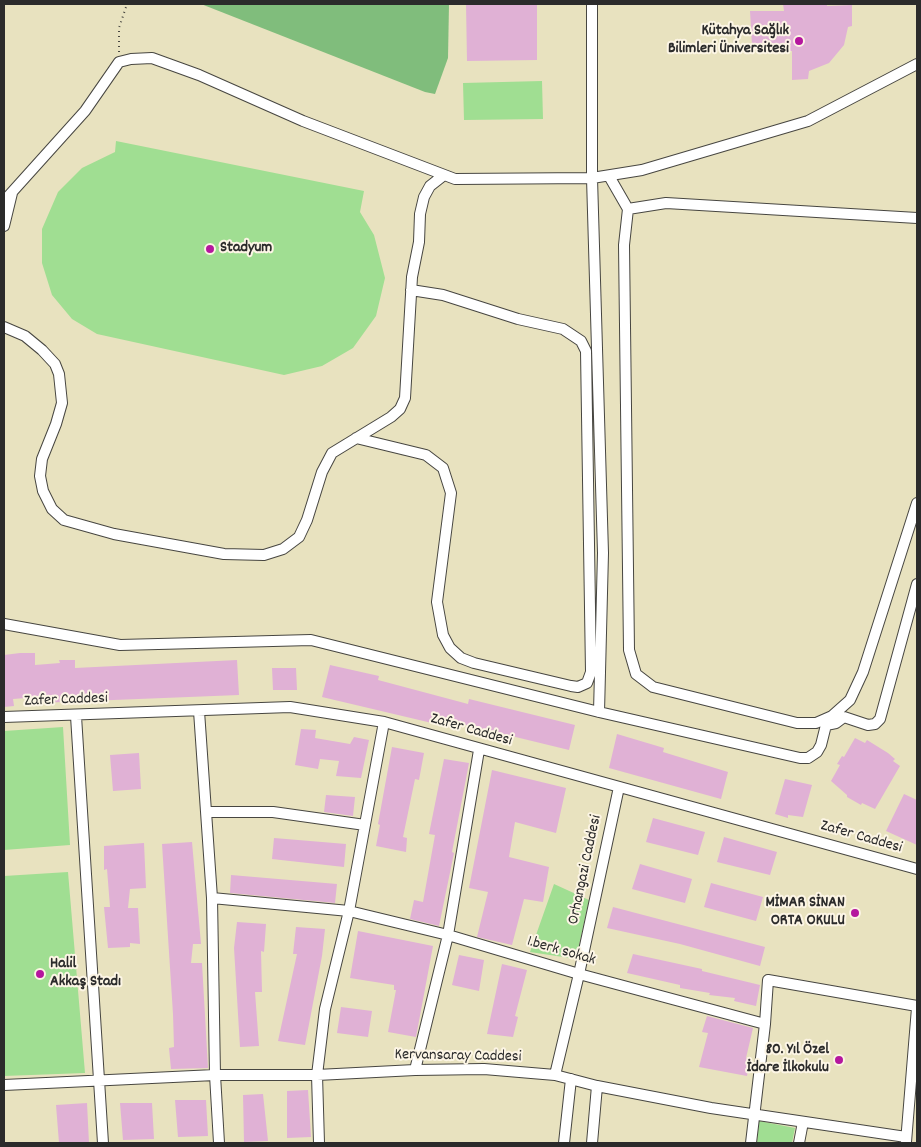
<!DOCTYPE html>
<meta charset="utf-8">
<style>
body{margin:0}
#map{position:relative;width:921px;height:1147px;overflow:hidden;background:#e8e2bf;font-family:Dekko,sans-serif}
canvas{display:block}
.frame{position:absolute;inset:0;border:5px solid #2b2b2b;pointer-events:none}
</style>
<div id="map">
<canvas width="921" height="1147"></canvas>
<div class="frame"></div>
</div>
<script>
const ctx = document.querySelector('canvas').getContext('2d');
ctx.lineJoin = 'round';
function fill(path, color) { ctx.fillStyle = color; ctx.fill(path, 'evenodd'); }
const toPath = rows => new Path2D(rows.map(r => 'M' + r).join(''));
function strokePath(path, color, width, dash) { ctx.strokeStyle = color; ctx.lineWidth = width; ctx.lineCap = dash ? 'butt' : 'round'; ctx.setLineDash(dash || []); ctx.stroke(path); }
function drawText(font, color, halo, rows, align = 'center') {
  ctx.font = font + ' Dekko,sans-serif'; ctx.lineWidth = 4; ctx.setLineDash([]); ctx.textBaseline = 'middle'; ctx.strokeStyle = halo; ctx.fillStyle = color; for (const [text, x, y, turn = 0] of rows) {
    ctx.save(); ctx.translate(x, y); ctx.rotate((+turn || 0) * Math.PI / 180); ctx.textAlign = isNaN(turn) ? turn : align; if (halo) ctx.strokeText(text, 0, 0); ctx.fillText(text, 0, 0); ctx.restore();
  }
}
fill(toPath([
 [542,81,543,119,464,120,463,83],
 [116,141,364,191,360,212,374,235,385,278,376,316,353,348,322,366,284,375,97,334,72,319,52,295,42,263,42,229,58,192,82,168,115,152],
 [63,727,70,845,4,850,4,731],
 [68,872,85,1073,4,1076,4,876],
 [554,884,589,900,576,959,530,952],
 [759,1121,795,1128,792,1143,757,1143]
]), '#a0de92');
fill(toPath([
 [201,4,449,4,448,58,435,94,425,92]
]), '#80bd7c');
fill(toPath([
 [466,4,537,4,537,60,467,61],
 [783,4,827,4,827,6,852,5,852,26,848,27,844,45,829,63,809,71,808,79,792,80,792,51,761,52,760,45,752,45,750,11,784,11],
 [20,653,35,653,35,665,60,663,59,660,75,660,75,668,237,660,239,695,38,703,38,697,13,699,14,706,4,707,4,655],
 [330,665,379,676,378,680,468,704,469,699,575,725,569,750,454,722,453,728,322,697],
 [272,668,296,668,297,690,273,690],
 [301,729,316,730,315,738,350,744,354,737,369,740,361,778,336,776,339,761,320,759,318,769,295,765],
 [617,734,664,748,663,752,728,772,721,799,609,768],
 [855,738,865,743,867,740,888,753,895,759,893,761,900,766,875,809,862,803,861,805,847,797,847,795,831,781,840,765,837,764,842,756,844,757],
 [392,747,424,753,419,780,415,779,403,837,407,838,406,852,376,846,380,825,378,824],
 [139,753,141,789,113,791,110,755],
 [444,759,469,763,452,852,454,853,439,926,410,919,414,900,423,902,435,835,429,834],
 [492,770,566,788,556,833,515,822,509,857,549,867,543,902,524,899,512,945,477,937,488,892,469,888],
 [785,779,812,785,803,817,788,815,788,818,775,814],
 [904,794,917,800,917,845,886,831],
 [326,795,355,797,353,816,324,812],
 [653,818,705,832,698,855,646,842],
 [724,837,777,852,770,875,717,862],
 [274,838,346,844,344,867,272,859],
 [192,842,201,944,193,944,191,963,202,963,208,1068,171,1069,169,1048,174,1047,173,1014,162,844],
 [144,843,146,888,130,889,128,908,138,908,140,944,130,943,130,947,108,948,104,907,110,907,107,869,104,870,104,846],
 [640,864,692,879,685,903,632,889],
 [231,875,337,884,335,903,230,893],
 [711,883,763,897,756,921,704,907],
 [613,907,765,947,760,966,680,944,607,928],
 [237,922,266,924,264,952,261,951,262,992,255,992,259,1046,240,1047,234,948],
 [296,927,325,929,322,956,305,1045,278,1041,297,954,293,954],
 [358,931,433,946,416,1037,388,1032,396,990,394,990,394,985,350,978],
 [633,954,702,969,702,971,760,985,756,1006,734,1001,735,998,709,995,710,993,680,988,680,985,627,973],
 [459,955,484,960,479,991,452,985],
 [502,964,527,970,515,1016,518,1017,513,1037,487,1034],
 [341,1007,372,1011,368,1037,337,1033],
 [707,1016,753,1028,746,1058,750,1059,747,1076,699,1067,708,1033,702,1032],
 [308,1090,311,1137,287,1138,287,1091],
 [263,1094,268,1141,244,1142,243,1095],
 [175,1100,206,1100,208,1136,178,1137],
 [87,1103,89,1143,59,1143,56,1105],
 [120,1103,152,1103,154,1139,123,1140]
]), '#e0b1d5');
const minor = toPath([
 [592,4,592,178,603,553,599,712],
 [609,176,628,209,624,245,629,650,636,674,653,687,797,723,816,723,832,716,850,700,863,672,917,503],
 [4,201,85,111,119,62,131,59,152,58,199,75,303,121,455,179,592,178,642,170,808,121,917,64],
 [628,209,666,203,917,218],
 [4,226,12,193],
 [4,327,25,336,42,350,55,364,59,374,62,403,56,424,42,459,40,476,43,491,52,509,64,520,114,534,224,554,264,555,283,549,299,537,307,520,322,472,332,453,391,417,400,409,405,398,412,277,419,242,420,214,424,197,430,186,444,175],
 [356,438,426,455,443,468,451,493,437,602,443,635,450,648,461,658,474,663,571,686,578,687,587,683,591,672,586,351,581,341,563,329,518,319,443,295,411,290],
 [4,624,120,645,311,640,599,712,800,758,808,758,817,752,821,745,826,725,836,723,844,717,868,725,875,724,880,719,917,584],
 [199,711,212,898,215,1075,219,1143],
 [76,716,103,1143],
 [4,717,290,707,384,722,917,869],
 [206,812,273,812,365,825],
 [212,898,349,911,448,935,579,974,765,1024],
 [415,1070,448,935,479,750],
 [555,1075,579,974,619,787],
 [4,1085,215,1075,317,1075,415,1070,484,1069,555,1075,597,1086,711,1108,906,1137],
 [906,1142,917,1008],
 [319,1143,317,1075,325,1009,349,911,384,722],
 [564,1143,571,1079],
 [592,1143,597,1086],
 [751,1143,765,1024,768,980,917,1006],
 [799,1143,803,1122]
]);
strokePath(minor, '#474641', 12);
strokePath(toPath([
 [119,52,119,28,127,4]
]), '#474641', 2, [1, 4]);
strokePath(minor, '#fff', 10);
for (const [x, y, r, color] of [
 [799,41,5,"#b5179e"],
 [210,249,5,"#b5179e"],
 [855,913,5,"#b5179e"],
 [40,974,5,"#b5179e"],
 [839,1060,5,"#b5179e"]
]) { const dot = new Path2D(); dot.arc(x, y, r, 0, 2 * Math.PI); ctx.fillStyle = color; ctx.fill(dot); strokePath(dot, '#fcf5e5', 2); }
drawText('bold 16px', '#2b2b2b', '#fcf5e5', [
 ["Kütahya Sağlık",789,32],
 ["Bilimleri Üniversitesi",789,50],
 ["Stadyum",220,249,"left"],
 ["MİMAR SİNAN",845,904],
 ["ORTA OKULU",845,922],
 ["Halil",50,965,"left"],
 ["Akkaş Stadı",50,983,"left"],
 ["80. Yıl Özel",829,1051],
 ["İdare İlkokulu",829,1069]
], 'right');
drawText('16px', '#2b2b2b', '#fcf5e5', [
 ["Zafer Caddesi",66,701,-2],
 ["Zafer Caddesi",471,731,16],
 ["Zafer Caddesi",861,838,16],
 ["Orhangazi Caddesi",586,870,-78],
 ["1.berk sokak",561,952,16],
 ["Kervansaray Caddesi",458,1057,1]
]);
</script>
